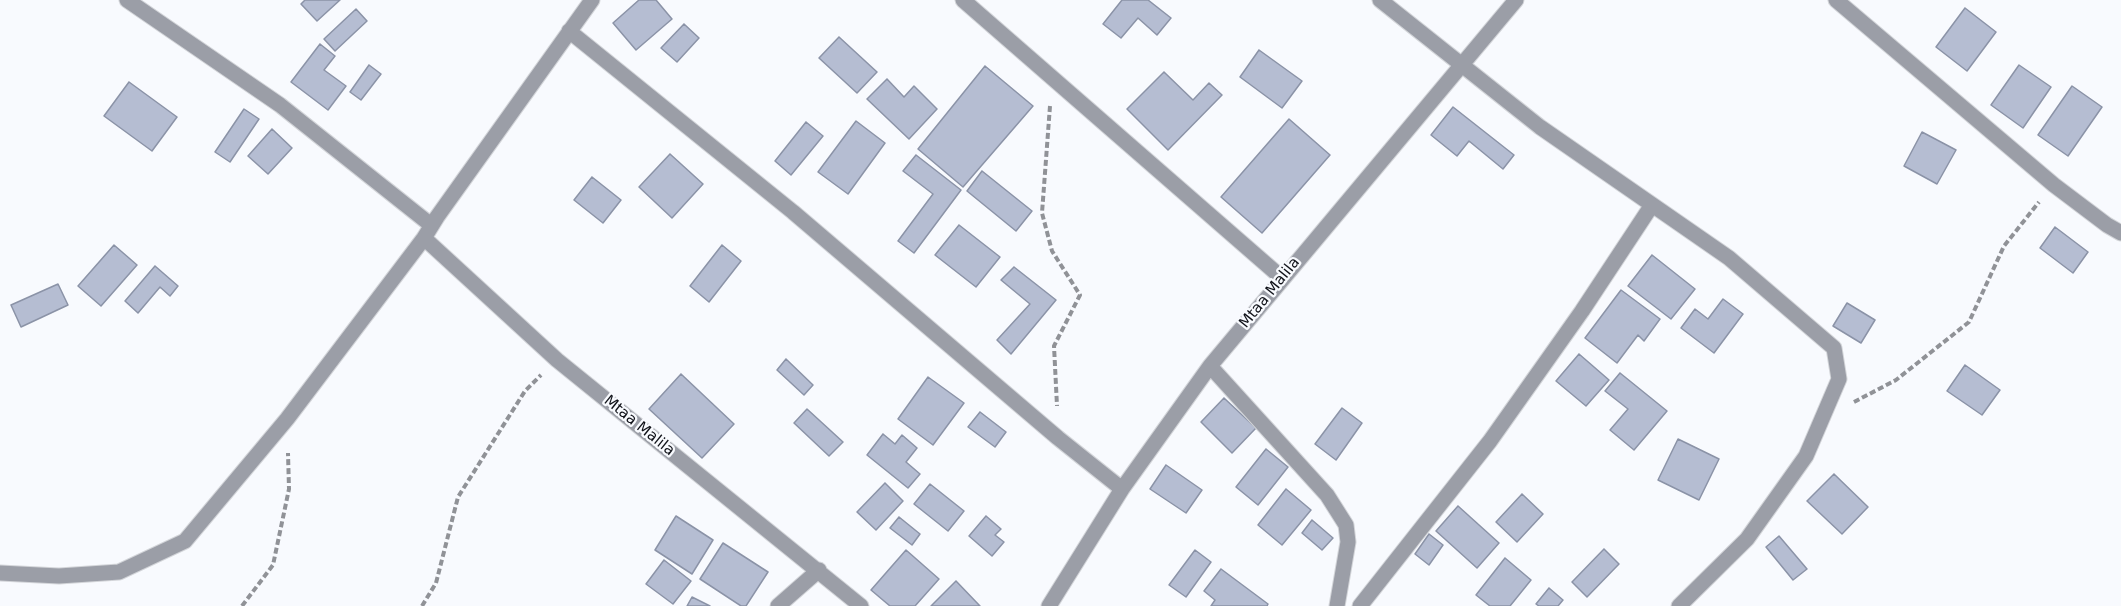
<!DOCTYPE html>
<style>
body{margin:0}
canvas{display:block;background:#f8fafe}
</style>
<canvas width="2121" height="606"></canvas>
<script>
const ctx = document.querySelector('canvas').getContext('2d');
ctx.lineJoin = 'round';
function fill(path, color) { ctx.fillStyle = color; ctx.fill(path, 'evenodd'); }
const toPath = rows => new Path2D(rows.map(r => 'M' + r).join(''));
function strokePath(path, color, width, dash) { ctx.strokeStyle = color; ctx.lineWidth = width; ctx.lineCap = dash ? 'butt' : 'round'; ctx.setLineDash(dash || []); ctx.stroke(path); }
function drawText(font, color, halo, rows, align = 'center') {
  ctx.font = font + ' "DejaVu Sans",sans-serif'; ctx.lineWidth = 4.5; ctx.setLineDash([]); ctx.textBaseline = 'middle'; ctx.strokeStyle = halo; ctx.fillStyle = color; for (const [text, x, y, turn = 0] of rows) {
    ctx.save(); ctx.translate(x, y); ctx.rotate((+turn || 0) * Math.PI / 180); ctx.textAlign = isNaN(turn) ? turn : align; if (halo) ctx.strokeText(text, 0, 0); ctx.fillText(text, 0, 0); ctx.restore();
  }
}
const building = toPath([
 [305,0,340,0,317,21,301,4,305,0],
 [639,0,656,0,672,19,636,50,613,23,639,0],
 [1122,0,1148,0,1171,18,1157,35,1138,18,1121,38,1103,24,1122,0],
 [1965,8,1996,32,1967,71,1936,47,1965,8],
 [356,9,367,21,335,51,324,39,356,9],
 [684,24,699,38,677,62,661,48,684,24],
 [839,37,877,72,857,93,819,58,839,37],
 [320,44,335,56,324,70,346,86,328,110,291,82,320,44],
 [1259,50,1302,81,1282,108,1240,77,1259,50],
 [369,65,381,74,361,100,350,92,369,65],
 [2019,65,2051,87,2023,128,1991,105,2019,65],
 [985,66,1033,106,963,187,918,149,985,66],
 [1164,72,1193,100,1209,83,1222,95,1168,150,1127,109,1164,72],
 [887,79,904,97,914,86,937,109,909,139,867,99,887,79],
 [129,82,177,117,152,151,104,116,129,82],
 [2072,86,2102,107,2068,156,2038,135,2072,86],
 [1453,107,1514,155,1503,169,1469,141,1457,156,1431,135,1453,107],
 [244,109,259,119,230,162,215,152,244,109],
 [1289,119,1330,155,1262,233,1221,197,1289,119],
 [856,121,885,143,848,194,818,172,856,121],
 [806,122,823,136,791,175,775,161,806,122],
 [272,129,292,148,268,174,248,156,272,129],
 [1922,132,1956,150,1937,184,1904,166,1922,132],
 [670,154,703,184,672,218,639,187,670,154],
 [916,155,961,190,914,253,898,241,933,194,903,171,916,155],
 [982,171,1032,211,1016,231,967,191,982,171],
 [592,177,621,200,603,223,574,200,592,177],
 [959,225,1000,257,976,287,935,255,959,225],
 [2055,227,2088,252,2073,273,2040,248,2055,227],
 [114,245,137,265,101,306,78,286,114,245],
 [722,245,741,261,709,302,690,286,722,245],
 [1652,255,1695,289,1671,319,1628,286,1652,255],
 [155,266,178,286,170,296,160,287,138,313,125,301,155,266],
 [1014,267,1056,300,1011,354,997,340,1030,304,1001,280,1014,267],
 [58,284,68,305,21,327,11,305,58,284],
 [1621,290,1660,319,1644,341,1638,335,1617,363,1585,338,1621,290],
 [1723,299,1743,314,1714,353,1681,328,1695,309,1708,319,1723,299],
 [1847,303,1875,320,1861,343,1833,326,1847,303],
 [1579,354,1609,380,1586,406,1556,381,1579,354],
 [786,359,813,385,804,395,777,370,786,359],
 [1965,365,2000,390,1982,415,1947,391,1965,365],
 [1620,373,1667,411,1634,450,1610,430,1628,409,1605,391,1620,373],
 [681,374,734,424,702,458,649,409,681,374],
 [928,377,964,403,933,445,898,419,928,377],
 [1224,398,1256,428,1232,453,1201,422,1224,398],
 [1342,408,1362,423,1336,460,1315,444,1342,408],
 [807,409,843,442,829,456,794,423,807,409],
 [980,412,1006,432,995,447,968,427,980,412],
 [883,434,895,444,902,435,917,448,906,462,920,474,908,488,867,455,883,434],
 [1678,439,1719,459,1699,500,1658,480,1678,439],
 [1266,449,1288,467,1258,505,1236,487,1266,449],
 [1166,465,1202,490,1186,513,1150,489,1166,465],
 [1834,474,1868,507,1842,534,1807,501,1834,474],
 [885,483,903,501,876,530,857,512,885,483],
 [930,484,964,511,948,531,914,504,930,484],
 [1286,489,1311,510,1282,545,1258,525,1286,489],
 [1522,494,1543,514,1517,542,1496,522,1522,494],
 [1458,506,1499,543,1477,568,1436,531,1458,506],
 [676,516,713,540,692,574,655,550,676,516],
 [986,516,1001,529,995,535,1004,542,992,556,969,536,986,516],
 [899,517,920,534,912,545,890,528,899,517],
 [1312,520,1333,538,1322,550,1302,533,1312,520],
 [1429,534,1443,545,1429,565,1415,554,1429,534],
 [1779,536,1807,569,1793,580,1766,547,1779,536],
 [723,543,768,572,746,606,741,606,700,579,723,543],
 [1604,549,1619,564,1587,597,1572,582,1604,549],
 [906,550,939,579,915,606,890,606,871,590,906,550],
 [1195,550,1211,562,1186,597,1169,585,1195,550],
 [1505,558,1531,580,1510,606,1490,606,1476,595,1505,558],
 [664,560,691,581,673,604,646,584,664,560],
 [1221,569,1268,604,1267,606,1211,606,1215,600,1204,591,1221,569],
 [956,581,980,606,931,606,956,581],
 [1549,588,1563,600,1558,606,1539,606,1536,604,1549,588],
 [692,597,710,606,687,606,692,597]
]);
fill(building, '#b5bdd2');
strokePath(building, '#8b93a7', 1.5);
const minor = toPath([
 [127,0,280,105,431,225],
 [963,0,1282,278],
 [1380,0,1540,127,1729,258,1834,348,1839,379,1806,456,1747,539,1679,606],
 [1836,0,2054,185,2107,225,2121,233],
 [569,31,793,212,1058,438,1122,489],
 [424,238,557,360,861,606],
 [1210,366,1327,495,1346,525,1348,542,1337,606],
 [0,573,59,576,119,572,185,541,287,419,424,238,437,217,592,0],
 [778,606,819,570],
 [1049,606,1122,489,1210,366,1516,0],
 [1360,606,1490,441,1582,311,1652,205]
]);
strokePath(minor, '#d3d5d9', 17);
strokePath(toPath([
 [1050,106,1042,213,1052,251,1080,295,1054,346,1057,406],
 [1854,402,1896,380,1969,322,2004,246,2039,202],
 [242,606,273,565,289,489,288,453],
 [422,606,436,583,458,497,525,391,541,375]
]), '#909297', 4, [6, 3]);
strokePath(minor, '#9b9ea7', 15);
drawText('15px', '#0f1118', '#f8fafe', [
 ["Mtaa Malila",1270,293,-51],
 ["Mtaa Malila",639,426,39]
]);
</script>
